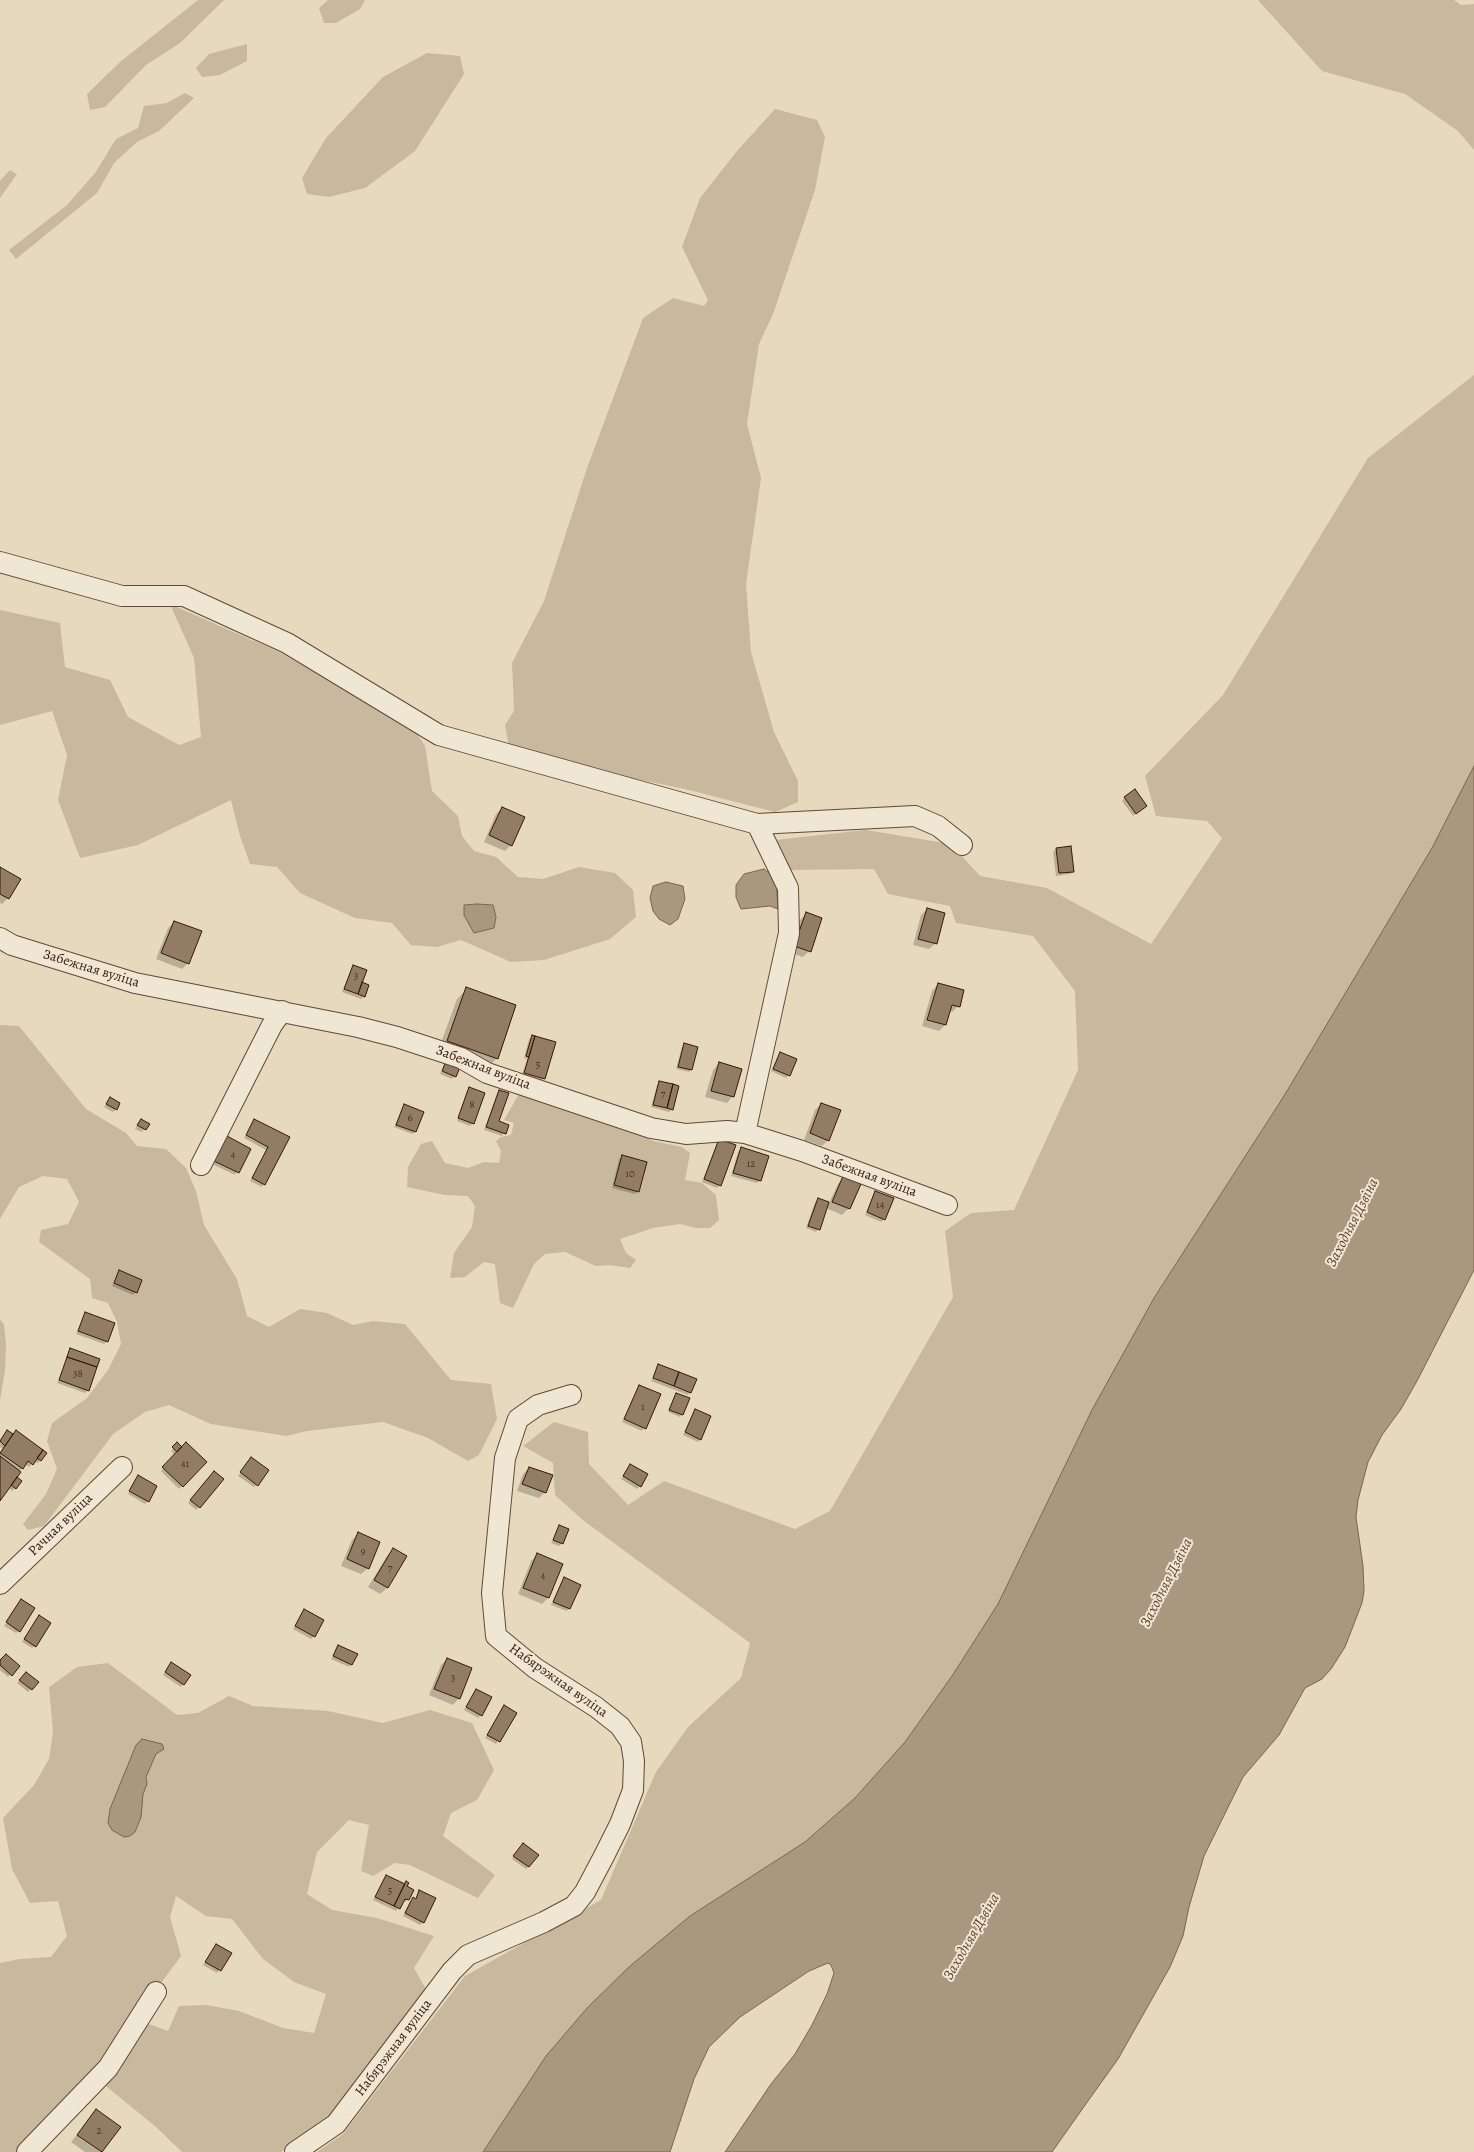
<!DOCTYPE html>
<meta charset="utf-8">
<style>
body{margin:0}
canvas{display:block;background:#e6d9bd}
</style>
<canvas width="1474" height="2152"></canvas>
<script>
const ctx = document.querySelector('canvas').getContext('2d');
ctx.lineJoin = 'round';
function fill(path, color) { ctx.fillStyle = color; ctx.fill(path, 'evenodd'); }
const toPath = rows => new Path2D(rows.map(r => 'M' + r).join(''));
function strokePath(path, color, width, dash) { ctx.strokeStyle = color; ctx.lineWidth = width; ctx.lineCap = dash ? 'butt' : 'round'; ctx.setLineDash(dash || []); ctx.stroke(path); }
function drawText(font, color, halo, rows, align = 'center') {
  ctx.font = font + ' Alegreya,serif'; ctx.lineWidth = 4; ctx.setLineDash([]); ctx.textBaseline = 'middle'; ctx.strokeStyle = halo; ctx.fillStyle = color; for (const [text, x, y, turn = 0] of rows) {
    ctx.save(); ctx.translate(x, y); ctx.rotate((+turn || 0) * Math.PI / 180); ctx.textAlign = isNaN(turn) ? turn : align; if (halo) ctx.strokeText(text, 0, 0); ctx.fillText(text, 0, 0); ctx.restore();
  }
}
fill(toPath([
 [198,0,224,0,180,43,146,65,105,107,90,110,87,94,120,62],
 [328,0,365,0,360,9,336,23,324,23,319,8],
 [1258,0,1454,0,1461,5,1474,4,1474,150,1458,131,1405,94,1322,71],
 [247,44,247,61,220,75,202,77,196,68,209,54],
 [427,53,460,56,464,74,415,151,365,188,329,197,307,194,302,178,326,138,383,77],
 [185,93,194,98,159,131,137,142,114,163,97,193,16,259,9,250,67,205,95,173,116,139,138,128,144,106,167,103],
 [775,109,817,120,825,137,815,190,773,314,759,344,747,424,761,478,746,584,751,652,774,732,798,781,798,802,775,812,685,789,558,763,509,747,505,725,514,711,512,663,544,601,587,468,643,318,673,298,704,306,708,300,682,247,700,198,737,151],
 [10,170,17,174,0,198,0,181],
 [1474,375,1474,766,1432,848,1284,1096,1154,1298,1092,1410,998,1604,952,1676,905,1742,855,1798,805,1842,690,1916,630,1966,588,2007,546,2056,483,2152,317,2152,343,2134,465,1976,601,1900,656,1772,688,1727,741,1678,750,1643,584,1521,555,1495,553,1463,523,1446,554,1422,588,1432,589,1464,628,1505,664,1481,795,1529,830,1511,953,1297,945,1231,971,1213,1014,1210,1078,1070,1075,991,1033,936,956,923,950,906,888,894,874,869,787,870,775,840,866,830,951,844,980,876,1047,888,1151,944,1222,838,1207,821,1156,816,1145,776,1223,695,1368,458],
 [170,604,279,652,412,726,425,746,432,791,458,816,462,836,474,851,496,857,518,877,543,879,579,867,615,873,633,890,636,917,610,939,544,960,511,962,461,940,437,947,411,945,392,923,355,918,300,893,277,867,250,864,240,836,231,800,138,845,80,858,58,800,67,755,52,711,0,725,0,610,60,623,65,667,110,680,128,717,179,745,201,737,194,658],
 [477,904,493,905,496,917,464,915,465,905],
 [0,1025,19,1026,86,1109,126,1133,137,1146,166,1149,186,1168,196,1191,204,1225,237,1279,247,1316,269,1327,300,1309,327,1313,353,1325,373,1321,405,1324,451,1380,491,1384,497,1419,479,1455,468,1461,428,1438,383,1422,307,1431,286,1436,211,1424,169,1405,145,1412,113,1434,44,1526,28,1530,23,1524,46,1494,57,1469,47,1441,52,1423,87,1398,108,1370,121,1344,117,1322,108,1303,92,1298,90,1279,39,1242,41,1230,68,1224,79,1202,67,1179,43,1176,19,1187,0,1219],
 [519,1094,616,1122,653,1141,682,1147,690,1153,685,1180,702,1183,716,1195,719,1220,710,1228,696,1228,680,1224,653,1228,620,1239,626,1253,636,1260,630,1268,610,1265,596,1266,565,1252,545,1254,534,1264,513,1308,500,1303,495,1264,484,1262,465,1277,450,1278,454,1253,472,1227,475,1206,468,1196,445,1195,407,1187,408,1167,421,1144,432,1141,445,1163,468,1168,484,1162,499,1163,501,1151,496,1141,501,1137,511,1135,514,1123,504,1120],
 [0,1320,4,1324,6,1344,5,1371,0,1400],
 [108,1663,177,1715,198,1713,229,1696,253,1706,328,1711,383,1723,430,1710,472,1723,494,1770,477,1800,451,1813,443,1836,495,1875,478,1898,410,1865,395,1863,373,1876,361,1871,369,1825,349,1820,317,1852,307,1894,332,1910,377,1918,434,1936,414,1968,427,1991,332,2117,281,2152,182,2152,156,2127,106,2086,146,2023,168,2031,179,2006,206,2005,239,2011,283,2028,314,2033,326,1994,294,1982,263,1959,232,1919,206,1916,176,1896,170,1917,181,1956,102,2063,16,2152,0,2152,0,1963,20,1959,51,1957,67,1936,58,1901,30,1903,12,1869,3,1818,34,1785,49,1759,53,1732,49,1687,77,1667]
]), '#c8b89e');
const water = toPath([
 [1474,766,1474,1270,1417,1381,1401,1409,1382,1435,1368,1462,1358,1500,1356,1517,1363,1566,1364,1591,1362,1603,1345,1647,1331,1669,1322,1679,1305,1688,1279,1735,1243,1777,1204,1856,1189,1907,1183,1936,1170,1967,1118,2059,1083,2108,1052,2152,725,2152,771,2084,795,2054,812,2025,827,1994,834,1973,831,1965,828,1963,809,1971,740,2017,709,2047,694,2079,670,2152,483,2152,546,2056,588,2007,630,1966,690,1916,805,1842,855,1798,905,1742,952,1676,998,1604,1092,1410,1154,1298,1284,1096,1432,848,1474,766],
 [764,869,776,878,778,909,770,906,741,909,736,897,736,885,744,874,764,869],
 [666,882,683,886,685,899,678,919,670,925,659,919,653,911,650,898,653,886,666,882],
 [477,904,493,905,496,917,494,928,474,933,464,915,464,905,477,904],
 [142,1739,162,1744,164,1749,156,1754,146,1777,147,1784,143,1794,141,1817,135,1832,130,1836,124,1837,112,1830,108,1823,110,1809,136,1745,142,1739]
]);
fill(water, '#aa977f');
strokePath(water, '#7c644f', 1);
fill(toPath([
 [1125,798,1143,809,1133,816,1122,801],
 [502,808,511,845,505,851,484,842,496,814],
 [1056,849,1073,871,1070,874,1056,876,1053,852],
 [0,868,8,898,2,904,0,903],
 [927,909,936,943,929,949,913,945,921,915],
 [806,914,809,951,803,957,788,952,800,920],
 [174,922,188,963,182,969,156,959,168,928],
 [353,966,364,996,361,999,342,992],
 [938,984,958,1006,952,1012,949,1011,945,1025,939,1031,922,1026,932,991],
 [467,989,497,1058,487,1068,438,1051,457,999],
 [532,1037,544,1078,541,1081,522,1075,527,1059,524,1058,529,1039],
 [685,1045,691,1070,689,1072,676,1069,682,1047],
 [780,1053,789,1075,786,1078,771,1071],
 [446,1063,455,1076,452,1079,440,1074],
 [719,1063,733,1096,727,1103,705,1097,713,1070],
 [660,1082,672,1109,669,1112,651,1107,657,1085],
 [470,1089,473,1123,470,1126,457,1121,467,1091],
 [500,1091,497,1122,507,1126,502,1136,484,1130,497,1094],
 [110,1098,116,1109,113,1112,104,1107],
 [821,1104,828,1140,822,1146,804,1140,815,1110],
 [404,1106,415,1132,412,1134,394,1127],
 [254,1121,288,1138,262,1187,250,1181,266,1150,244,1138],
 [138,1123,148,1124,142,1132,135,1129],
 [222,1135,250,1149,235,1175,212,1164],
 [720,1140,720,1185,717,1188,702,1182,717,1143],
 [741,1149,760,1181,757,1183,731,1176,738,1152],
 [622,1157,638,1191,635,1194,612,1188,619,1159],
 [844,1178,849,1208,842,1215,826,1208,818,1229,816,1232,806,1228,815,1202,818,1199,829,1203,838,1184],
 [876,1192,884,1219,881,1222,865,1215],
 [119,1271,136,1292,133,1295,112,1286],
 [85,1313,107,1341,104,1344,76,1334],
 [71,1350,88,1390,85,1393,57,1383],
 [658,1366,690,1392,688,1395,651,1381],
 [639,1386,660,1395,642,1431,622,1422],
 [676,1394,682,1414,680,1417,668,1412],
 [695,1411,700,1439,698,1442,683,1435],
 [8,1432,45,1454,38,1463,34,1461,29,1467,25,1464,16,1477,15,1488,12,1491,8,1487,0,1499,0,1453,3,1449,0,1447,0,1441],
 [175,1447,205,1462,179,1489,161,1471,175,1455,171,1451],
 [251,1458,257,1485,254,1487,238,1476],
 [630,1465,640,1486,637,1489,621,1479],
 [529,1468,545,1492,539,1498,517,1491,523,1474],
 [211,1475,222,1479,196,1510,188,1503],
 [136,1480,148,1501,145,1504,128,1494],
 [559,1527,562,1543,559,1546,551,1543],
 [358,1534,368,1568,361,1574,341,1566,352,1540],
 [393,1550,405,1557,387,1588,380,1594,368,1587,387,1556],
 [537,1555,548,1598,542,1604,518,1594,531,1561],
 [565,1579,579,1585,567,1611,551,1605],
 [19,1603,19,1631,16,1633,4,1626],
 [304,1610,314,1636,311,1639,293,1629],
 [37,1619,35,1646,32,1648,22,1642],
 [339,1646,351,1664,349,1667,331,1659],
 [447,1659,459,1698,453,1705,429,1695,441,1665],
 [0,1662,18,1666,8,1677,0,1670],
 [169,1666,183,1684,181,1687,163,1675],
 [23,1676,37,1682,28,1692,17,1683],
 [476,1690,481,1715,478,1718,464,1710],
 [504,1707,515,1713,496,1744,485,1738],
 [520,1847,528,1867,526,1869,512,1859],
 [386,1876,406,1887,408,1899,405,1902,403,1901,396,1911,373,1900],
 [420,1892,423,1922,420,1925,403,1916,410,1901,415,1900],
 [216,1945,230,1954,217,1973,203,1965],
 [97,2110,119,2127,100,2152,85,2152,71,2142]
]), '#0003');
const building = toPath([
 [1135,789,1147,806,1136,814,1124,797,1135,789],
 [502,807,525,817,512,846,489,835,502,807],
 [1071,846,1074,872,1059,873,1056,848,1071,846],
 [0,867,21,879,9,899,0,894,0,867],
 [927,908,945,913,937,944,918,939,927,908],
 [806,912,822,918,811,952,794,946,806,912],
 [174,921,202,931,189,964,161,953,174,921],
 [353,965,367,970,358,994,344,989,353,965],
 [362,982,369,985,365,997,358,994,362,982],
 [938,983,964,990,960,1007,952,1005,946,1025,927,1020,938,983],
 [466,987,516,1005,498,1059,447,1041,466,987],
 [532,1035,535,1036,529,1057,526,1056,532,1035],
 [535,1036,556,1042,545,1079,524,1073,535,1036],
 [684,1043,698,1047,692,1070,678,1067,684,1043],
 [780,1052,797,1059,790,1076,773,1069,780,1052],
 [446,1061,460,1067,456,1077,442,1071,446,1061],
 [719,1062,742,1069,734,1097,711,1091,719,1062],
 [659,1081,673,1084,667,1108,653,1105,659,1081],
 [673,1084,679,1086,673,1110,667,1108,673,1084],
 [469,1087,485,1093,474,1124,458,1118,469,1087],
 [499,1090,509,1093,499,1121,509,1125,506,1134,486,1127,499,1090],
 [110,1097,120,1103,117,1110,106,1104,110,1097],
 [821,1103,841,1110,829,1141,810,1133,821,1103],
 [404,1104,424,1112,416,1132,396,1125,404,1104],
 [141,1119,150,1124,146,1130,137,1125,141,1119],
 [254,1119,290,1137,265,1185,252,1178,268,1147,246,1135,254,1119],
 [227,1136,251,1149,239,1173,214,1161,227,1136],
 [719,1139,736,1145,721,1186,704,1179,719,1139],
 [741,1147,769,1156,761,1181,733,1173,741,1147],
 [622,1155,647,1162,639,1192,614,1185,622,1155],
 [843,1176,861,1184,850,1209,832,1202,843,1176],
 [875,1191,894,1198,885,1220,867,1212,875,1191],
 [818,1198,829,1202,820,1230,808,1226,818,1198],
 [119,1270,142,1280,137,1293,114,1283,119,1270],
 [85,1312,115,1323,108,1342,78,1331,85,1312],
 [70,1348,100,1359,97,1367,67,1357,70,1348],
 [67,1357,97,1367,89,1391,59,1380,67,1357],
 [658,1364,679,1372,674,1386,653,1378,658,1364],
 [679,1372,697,1379,691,1393,674,1386,679,1372],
 [639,1385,661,1394,646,1429,624,1419,639,1385],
 [676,1393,690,1398,683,1415,669,1410,676,1393],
 [695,1409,711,1416,701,1440,685,1432,695,1409],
 [7,1430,13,1434,5,1446,0,1441,7,1430],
 [16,1430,43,1450,33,1465,28,1461,23,1469,0,1453,16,1430],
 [177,1442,182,1447,177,1452,172,1447,177,1442],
 [186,1442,207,1462,183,1487,162,1467,186,1442],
 [43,1450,47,1453,41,1461,37,1458,43,1450],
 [0,1456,21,1472,0,1501,0,1456],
 [251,1457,269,1470,258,1486,240,1472,251,1457],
 [630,1464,648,1474,641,1487,623,1476,630,1464],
 [529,1467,553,1475,546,1493,522,1484,529,1467],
 [214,1471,224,1479,200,1508,190,1500,214,1471],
 [138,1475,157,1486,149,1502,129,1491,138,1475],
 [17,1477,22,1481,16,1489,11,1485,17,1477],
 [559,1525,569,1529,563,1544,553,1540,559,1525],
 [358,1532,380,1542,369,1569,347,1559,358,1532],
 [393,1548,407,1556,388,1588,374,1580,393,1548],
 [537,1553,563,1564,549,1598,523,1588,537,1553],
 [564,1577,581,1585,570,1609,553,1602,564,1577],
 [21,1599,35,1608,20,1632,6,1622,21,1599],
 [304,1609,324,1620,315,1637,295,1626,304,1609],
 [39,1615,51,1623,36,1647,24,1639,39,1615],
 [338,1645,358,1654,352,1665,333,1656,338,1645],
 [6,1654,20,1666,12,1676,0,1665,0,1660,6,1654],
 [447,1658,472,1668,460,1699,434,1689,447,1658],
 [171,1662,191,1675,184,1685,165,1672,171,1662],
 [26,1672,39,1682,32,1690,19,1680,26,1672],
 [476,1689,492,1697,482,1716,466,1707,476,1689],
 [504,1705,517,1713,500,1742,487,1735,504,1705],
 [523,1843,539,1855,529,1867,513,1856,523,1843],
 [386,1875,405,1884,394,1906,375,1897,386,1875],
 [406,1881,409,1883,407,1886,414,1890,409,1900,405,1899,400,1909,394,1906,406,1881],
 [419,1890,436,1898,424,1923,405,1913,413,1897,416,1899,419,1890],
 [216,1944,232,1953,221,1971,205,1962,216,1944],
 [96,2109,121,2127,102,2152,77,2135,96,2109]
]);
fill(building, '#927c66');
strokePath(building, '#371807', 1);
const minor = toPath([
 [0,562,122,596,184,596,287,643,439,735,757,824,788,888,789,933,745,1133],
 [757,824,915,816,938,826,962,845],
 [0,938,12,945,135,983,358,1027,397,1037,461,1058,487,1073,651,1128,686,1134,727,1131,745,1133,802,1151,947,1205],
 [201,1165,272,1025,282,1011],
 [0,1584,122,1467],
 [27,2152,108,2068,156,1992],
 [295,2152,336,2124,452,1971,468,1955,544,1922,574,1906,585,1892,604,1856,620,1824,633,1790,634,1761,631,1742,620,1726,596,1707,535,1668,496,1636,492,1593,505,1458,518,1419,538,1405,571,1395]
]);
strokePath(minor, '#634834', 22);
strokePath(minor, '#efe6d4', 20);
drawText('11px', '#4e311f', null, [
 ["3",356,976],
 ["5",538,1065],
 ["7",663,1094],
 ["8",472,1105],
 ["6",410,1118],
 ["4",233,1155],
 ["12",751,1164],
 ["10",630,1174],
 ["14",880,1205],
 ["38",78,1374],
 ["1",643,1407],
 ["41",185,1464],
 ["9",363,1551],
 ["7",390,1568],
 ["4",543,1576],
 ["3",453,1678],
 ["5",390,1891],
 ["2",99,2131]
]);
drawText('14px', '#371807', '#efe6d4', [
 ["Забежная вуліца",91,969,17],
 ["Забежная вуліца",483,1068,21],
 ["Забежная вуліца",869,1176,20],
 ["Рачная вуліца",61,1525,-44],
 ["Набярэжная вуліца",558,1681,35],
 ["Набярэжная вуліца",394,2048,-53]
]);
drawText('italic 15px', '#5f4431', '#efe6d4', [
 ["Заходняя Дзвіна",1353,1223,-63],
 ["Заходняя Дзвіна",1167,1583,-63],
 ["Заходняя Дзвіна",972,1937,-60]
]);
</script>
